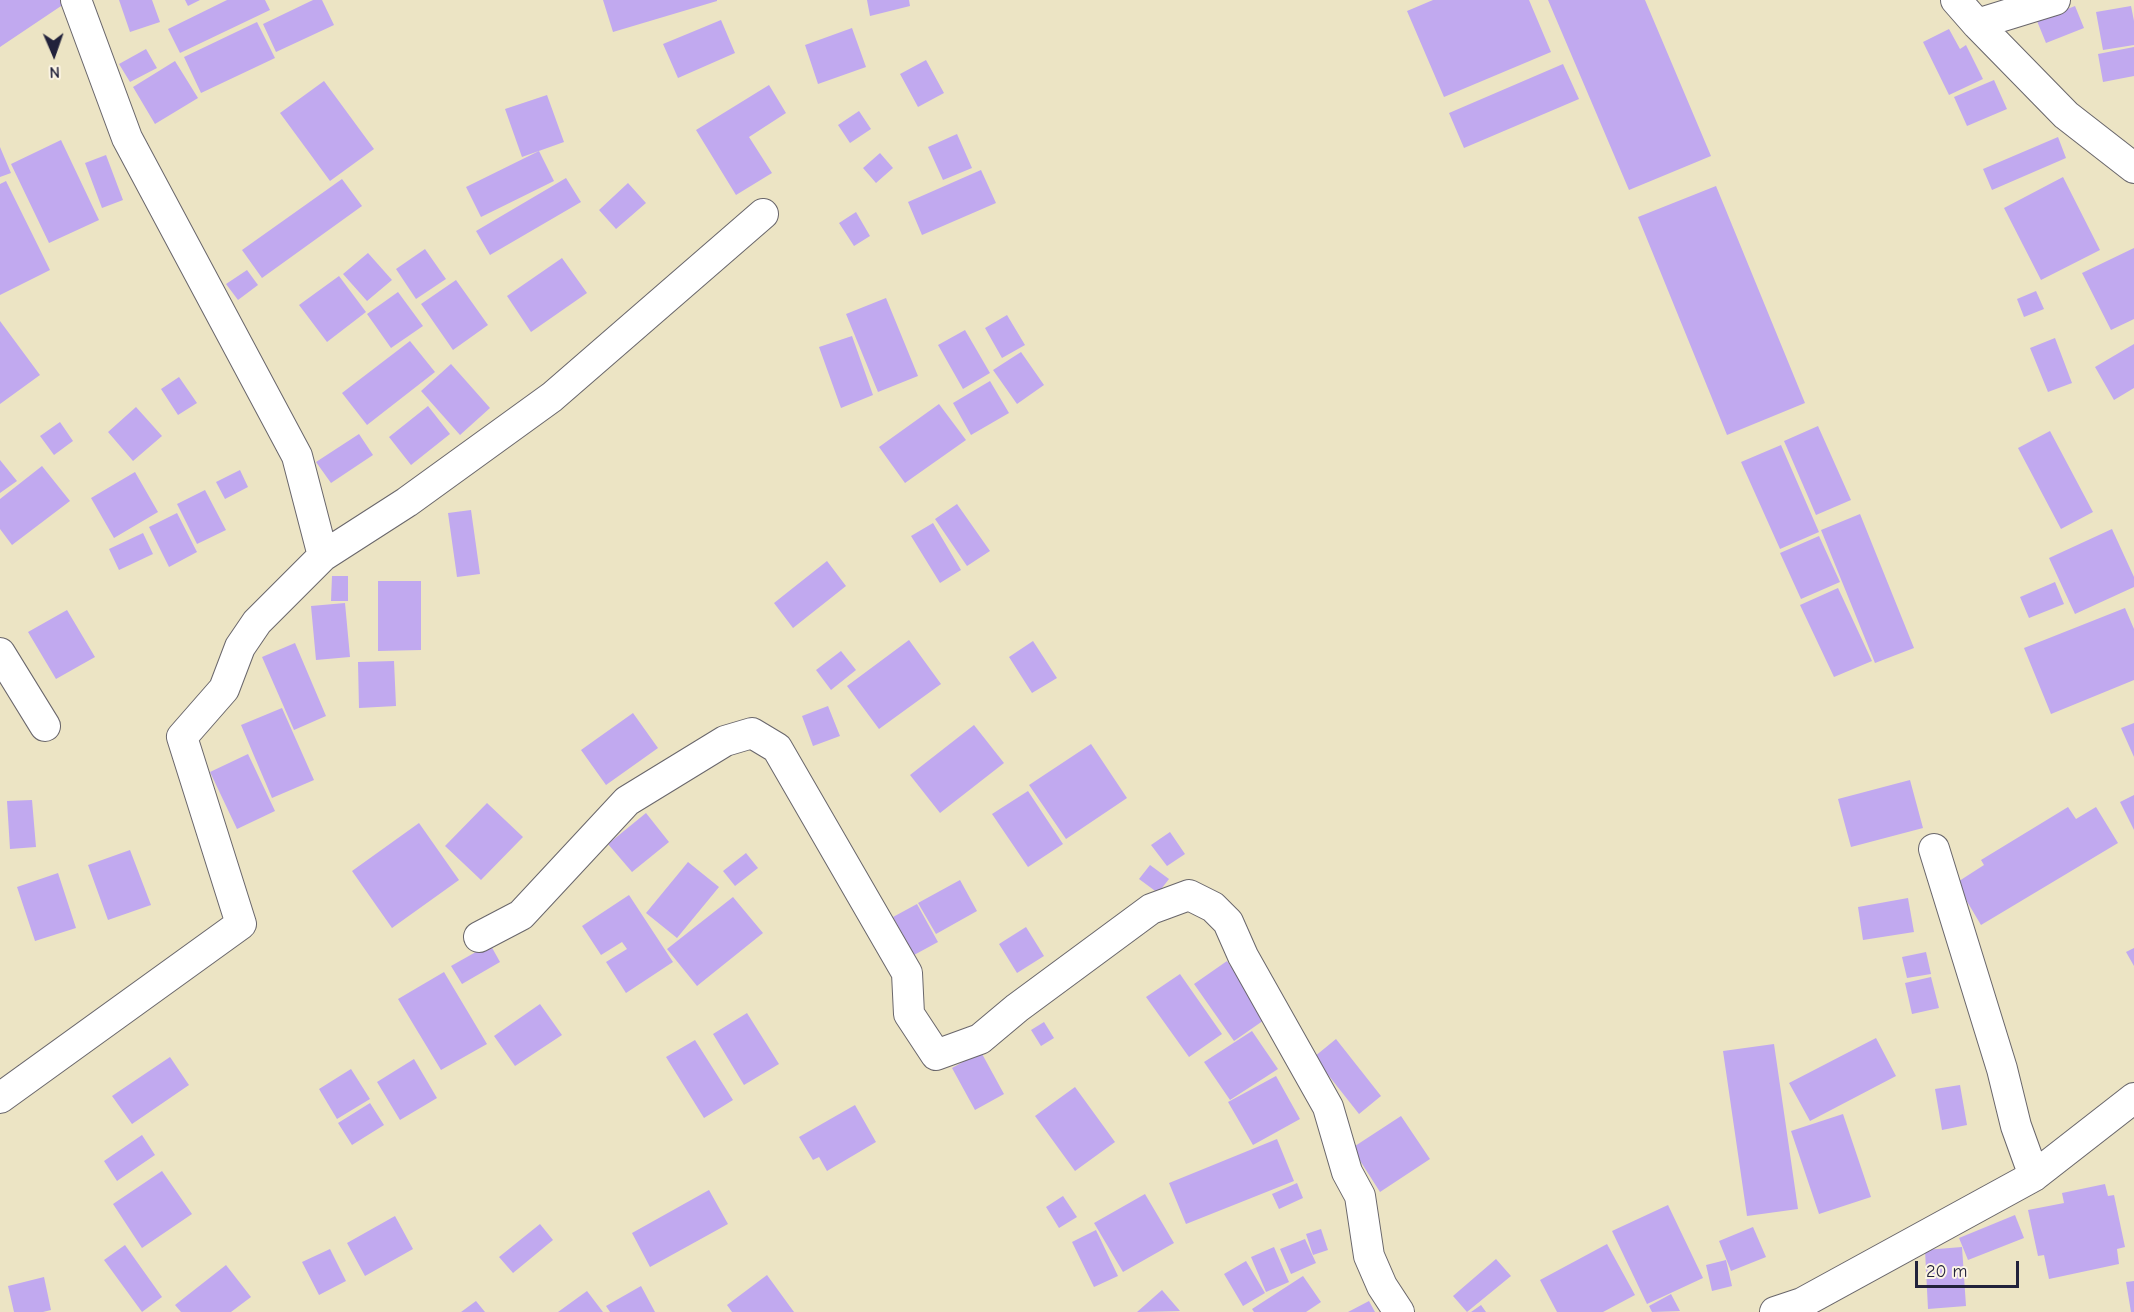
<!DOCTYPE html>
<style>
body{margin:0}
#map{position:relative;width:2134px;height:1312px;overflow:hidden;background:#ece4c4;font-family:"Comic Neue",sans-serif}
canvas{display:block}
.north{position:absolute;left:24px;top:24px;width:60px;height:60px;-webkit-text-stroke:4px #fcf5e5;paint-order:stroke;rotate:178deg;font-size:16px;font-weight:700;line-height:24px;text-align:center;color:#22223b}
.north::after{content:'';display:block;margin:auto;width:21px;height:27px;background:#22223b;clip-path:polygon(50% 0,100% 100%,50% 72%,0 100%)}
.scale{position:absolute;left:1915px;top:1261px;width:104px;height:27px;box-sizing:border-box;border:3px solid #22223b;border-top:0;padding-left:8px;font-size:18px;line-height:21px;white-space:nowrap;color:#22223b;-webkit-text-stroke:4px #fcf5e5;paint-order:stroke}
</style>
<div id="map">
<canvas width="2134" height="1312"></canvas>
<div class="north">N</div>
<div class="scale">20 m</div>
</div>
<script>
const ctx = document.querySelector('canvas').getContext('2d');
ctx.lineJoin = 'round';
function fill(path, color) { ctx.fillStyle = color; ctx.fill(path, 'evenodd'); }
const toPath = rows => new Path2D(rows.map(r => 'M' + r).join(''));
function strokePath(path, color, width, dash) { ctx.strokeStyle = color; ctx.lineWidth = width; ctx.lineCap = dash ? 'butt' : 'round'; ctx.setLineDash(dash || []); ctx.stroke(path); }
fill(toPath([
 [0,0,70,0,0,47],
 [119,0,152,0,160,22,130,32],
 [185,0,200,0,188,6],
 [227,0,265,0,270,10,180,53,168,29],
 [313,0,322,0,334,25,276,52,263,24],
 [603,0,717,0,717,1,613,32],
 [867,0,909,0,910,6,870,16],
 [1433,0,1529,0,1551,52,1444,97,1407,11],
 [1548,0,1645,0,1711,156,1629,190],
 [2075,6,2084,28,2046,43,2037,21],
 [2131,6,2134,21,2134,45,2103,50,2096,12],
 [721,20,735,53,678,78,663,44],
 [257,22,275,58,201,93,184,57],
 [852,28,866,67,818,84,805,45],
 [1949,29,1960,49,1966,45,1983,79,1949,95,1923,42],
 [2134,47,2134,76,2103,82,2098,54],
 [146,49,157,68,130,82,119,64],
 [926,60,944,93,918,107,900,74],
 [175,61,198,98,155,124,133,87],
 [1563,64,1579,99,1464,148,1449,113],
 [1994,80,2007,109,1967,126,1954,97],
 [324,81,374,149,330,181,280,113],
 [769,85,786,113,749,137,772,173,736,195,696,130],
 [547,95,564,142,522,157,505,109],
 [859,111,871,129,850,143,838,125],
 [957,134,972,168,943,180,928,147],
 [2058,137,2066,158,1992,190,1983,169],
 [61,140,99,220,49,243,11,164],
 [0,147,11,173,0,177],
 [539,151,554,181,481,217,466,187],
 [880,153,893,168,876,183,863,168],
 [106,155,123,200,102,208,85,163],
 [981,170,996,203,922,235,908,202],
 [2063,177,2100,250,2041,280,2004,208],
 [566,178,581,202,490,255,476,231],
 [342,179,362,206,262,278,242,250],
 [6,181,50,270,0,295,0,184],
 [628,183,646,203,616,229,599,210],
 [1716,186,1805,403,1727,435,1638,217],
 [856,212,870,236,854,246,839,223],
 [2134,248,2134,319,2111,330,2082,273],
 [425,249,446,279,416,299,396,269],
 [368,253,392,280,367,301,343,274],
 [562,258,587,293,531,332,507,296],
 [247,270,258,285,238,300,226,284],
 [339,276,366,312,327,342,299,305],
 [456,280,488,325,453,350,421,304],
 [2036,291,2044,309,2024,317,2017,299],
 [398,292,423,326,391,348,367,314],
 [886,298,918,376,878,392,846,314],
 [1007,315,1025,345,1002,358,985,328],
 [0,321,40,375,0,404],
 [965,330,990,373,963,389,938,345],
 [852,336,873,395,841,408,819,347],
 [2055,338,2072,383,2048,392,2030,348],
 [410,341,435,372,367,425,342,393],
 [2134,344,2134,388,2114,400,2095,367],
 [1021,352,1044,385,1017,404,993,370],
 [451,364,490,408,460,435,421,391],
 [179,377,197,403,178,415,161,389],
 [990,381,1009,413,971,435,953,403],
 [939,404,966,440,905,483,879,447],
 [428,406,450,434,411,465,389,437],
 [136,407,162,436,133,461,108,432],
 [60,422,73,441,54,455,40,436],
 [1818,426,1851,500,1816,515,1784,441],
 [2050,431,2093,512,2061,529,2018,448],
 [359,434,373,455,331,483,316,462],
 [1781,445,1819,532,1780,549,1741,462],
 [0,460,17,481,0,493],
 [42,466,70,501,12,545,0,529,0,499],
 [240,470,248,487,225,499,216,482],
 [135,472,158,512,114,538,91,498],
 [205,490,226,530,197,544,177,504],
 [957,504,990,551,967,566,935,519],
 [471,510,480,574,457,577,448,513],
 [177,513,197,552,169,567,149,527],
 [1860,514,1914,648,1875,663,1821,530],
 [933,523,961,570,940,583,911,536],
 [2112,529,2134,577,2134,587,2075,614,2049,558],
 [143,533,153,554,119,570,109,549],
 [1819,536,1840,582,1801,599,1780,553],
 [827,561,846,586,793,628,774,603],
 [332,576,348,576,348,601,331,601],
 [378,581,421,581,421,650,378,651],
 [2055,582,2064,604,2029,618,2020,597],
 [1838,588,1872,661,1834,677,1800,605],
 [345,603,350,657,316,660,311,606],
 [2125,608,2134,629,2134,680,2051,714,2024,648],
 [67,610,95,657,56,679,28,632],
 [909,640,941,684,879,729,847,686],
 [1033,641,1057,678,1032,693,1009,657],
 [295,643,326,716,294,730,262,657],
 [841,651,856,670,831,690,816,670],
 [394,661,396,706,359,708,358,662],
 [828,706,840,736,813,746,802,716],
 [282,708,314,780,272,798,241,725],
 [633,713,658,748,606,785,581,750],
 [2134,723,2134,757,2121,728],
 [974,725,1004,763,940,813,910,775],
 [1091,744,1127,798,1066,839,1029,785],
 [248,754,275,811,237,829,210,772],
 [1910,780,1923,828,1851,847,1838,799],
 [1028,791,1063,844,1028,867,992,814],
 [2134,795,2134,830,2120,802],
 [32,800,36,847,10,849,7,801],
 [487,803,523,837,481,880,445,846],
 [2068,807,2076,819,2096,807,2118,843,1981,925,1956,883,1984,865,1981,860],
 [646,813,669,842,632,872,608,844],
 [419,823,459,880,392,928,352,871],
 [1170,832,1185,854,1167,866,1151,845],
 [130,850,151,905,108,920,88,865],
 [746,853,758,868,735,886,723,871],
 [688,862,719,887,677,938,646,913],
 [1150,865,1169,879,1158,893,1139,879],
 [58,873,76,928,35,941,17,887],
 [960,880,977,911,936,934,918,903],
 [629,895,673,962,626,993,606,962,627,949,622,942,601,955,582,926],
 [733,897,763,933,697,986,667,949],
 [1908,898,1914,932,1863,940,1858,907],
 [917,904,938,942,914,955,893,917],
 [1026,927,1044,956,1017,973,999,944],
 [490,944,500,962,462,984,451,966],
 [2134,948,2134,966,2126,952],
 [1926,952,1931,974,1907,978,1902,957],
 [1227,961,1267,1018,1234,1041,1194,984],
 [444,972,487,1044,441,1070,398,999],
 [1180,974,1222,1034,1189,1057,1146,997],
 [1931,977,1939,1008,1912,1014,1905,983],
 [540,1004,562,1035,515,1066,494,1036],
 [747,1013,779,1064,744,1085,713,1034],
 [1044,1022,1054,1038,1041,1046,1031,1030],
 [1252,1031,1278,1069,1230,1100,1204,1062],
 [1876,1038,1896,1076,1810,1121,1789,1083],
 [1336,1039,1381,1096,1359,1114,1314,1057],
 [695,1040,733,1100,704,1118,666,1057],
 [1774,1044,1798,1209,1747,1216,1723,1051],
 [981,1052,1004,1094,975,1110,952,1068],
 [170,1057,189,1085,132,1124,112,1096],
 [414,1059,437,1098,400,1120,377,1082],
 [351,1069,370,1099,337,1119,319,1089],
 [1276,1076,1300,1119,1253,1145,1228,1102],
 [1960,1085,1967,1125,1942,1130,1935,1089],
 [1075,1087,1115,1142,1075,1171,1035,1116],
 [370,1103,384,1125,352,1145,338,1123],
 [855,1105,876,1142,827,1171,819,1157,813,1160,799,1137],
 [1843,1114,1871,1197,1819,1214,1791,1131],
 [1401,1116,1430,1159,1380,1192,1352,1148],
 [142,1135,155,1155,117,1181,104,1161],
 [1277,1139,1294,1181,1186,1224,1169,1183],
 [162,1171,192,1214,142,1248,113,1204],
 [1297,1183,1303,1198,1279,1209,1272,1194],
 [2105,1184,2108,1196,2114,1195,2125,1247,2117,1249,2119,1264,2049,1279,2044,1255,2038,1256,2028,1210,2064,1203,2062,1193],
 [709,1190,728,1224,650,1267,632,1233],
 [1145,1194,1174,1243,1123,1272,1094,1223],
 [1063,1196,1077,1217,1059,1228,1046,1207],
 [1668,1205,1703,1278,1647,1304,1612,1231],
 [2015,1215,2024,1238,1968,1260,1959,1238],
 [395,1216,413,1249,365,1276,347,1243],
 [540,1224,553,1240,513,1273,499,1257],
 [1753,1227,1766,1257,1731,1271,1719,1241],
 [1321,1229,1328,1250,1313,1255,1306,1234],
 [1096,1230,1118,1276,1094,1287,1072,1242],
 [1305,1239,1316,1263,1291,1274,1280,1249],
 [1607,1244,1635,1295,1603,1312,1557,1312,1540,1280],
 [125,1245,162,1297,142,1312,104,1260],
 [1274,1247,1289,1282,1266,1292,1251,1257],
 [1962,1247,1966,1306,1928,1309,1925,1250],
 [330,1249,346,1281,319,1295,302,1262],
 [1496,1259,1511,1276,1467,1312,1453,1296],
 [1726,1260,1732,1286,1712,1291,1706,1265],
 [1246,1261,1265,1293,1243,1306,1224,1274],
 [226,1265,251,1297,231,1312,181,1312,175,1305],
 [767,1275,794,1312,732,1312,727,1305],
 [1303,1276,1321,1302,1306,1312,1254,1312,1252,1309],
 [44,1277,51,1310,43,1312,14,1312,8,1286],
 [2134,1281,2134,1312,2131,1312,2126,1282],
 [641,1286,655,1312,610,1312,606,1306],
 [1162,1290,1180,1311,1137,1312],
 [587,1291,603,1312,558,1312],
 [1671,1294,1680,1311,1652,1312,1649,1306],
 [476,1301,485,1312,461,1312],
 [1369,1301,1375,1312,1348,1312],
 [1481,1305,1486,1312,1471,1312]
]), '#c1a9ef');
const minor = toPath([
 [1956,0,1977,24,2066,115,2134,168],
 [1977,24,2055,0],
 [323,556,407,502,552,397,763,214],
 [0,653,45,726],
 [1934,849,2002,1069,2016,1126,2034,1176],
 [479,937,521,915,627,801,725,741,752,733,777,748,907,973,909,1014,936,1055,980,1039,1017,1008,1151,909,1189,895,1213,907,1228,922,1243,956,1328,1107,1347,1172,1360,1196,1369,1256,1382,1286,1399,1312],
 [0,1098,241,924,182,737,224,689,240,647,257,622,323,556,297,456,127,138,76,0],
 [1775,1312,1802,1303,2034,1176,2134,1098]
]);
strokePath(minor, '#69666b', 32);
strokePath(minor, '#fff', 30);
</script>
